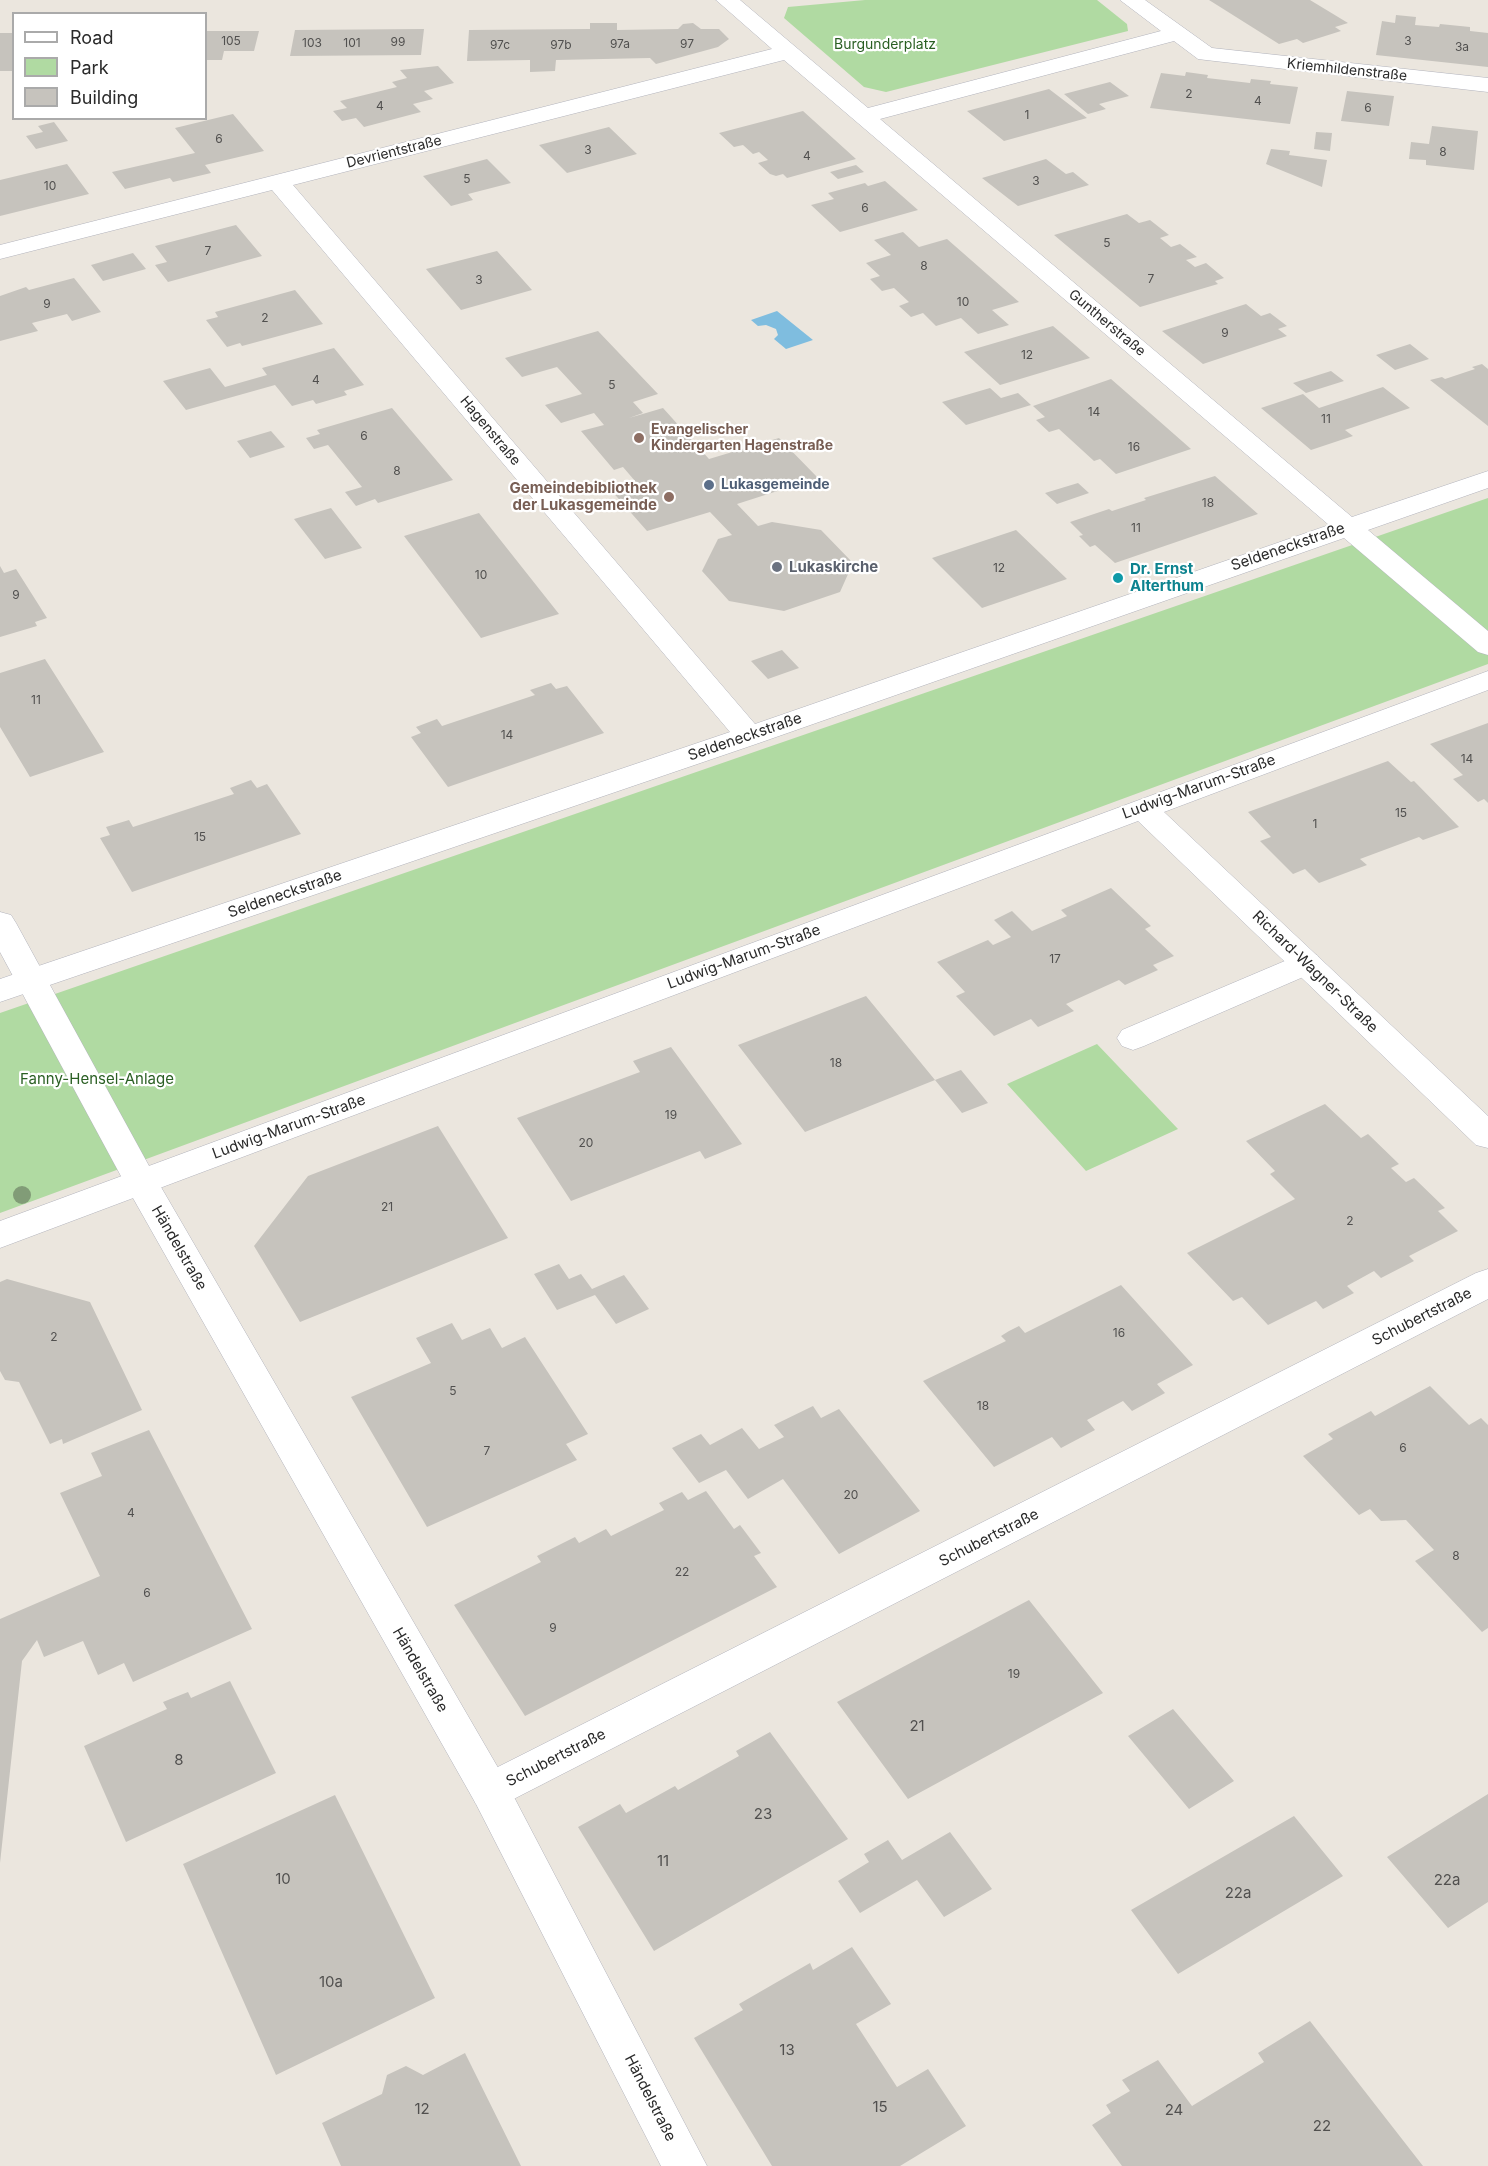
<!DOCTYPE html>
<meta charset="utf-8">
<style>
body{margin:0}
#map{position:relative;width:1488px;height:2166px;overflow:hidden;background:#ebe6de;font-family:Inter,sans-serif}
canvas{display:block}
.legend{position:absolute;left:12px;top:12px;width:195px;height:108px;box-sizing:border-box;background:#fff;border:2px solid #aaa;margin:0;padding:8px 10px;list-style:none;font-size:18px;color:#2a2a2a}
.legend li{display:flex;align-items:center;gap:12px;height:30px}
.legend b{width:30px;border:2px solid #aaa}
</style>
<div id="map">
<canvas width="1488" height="2166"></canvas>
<ul class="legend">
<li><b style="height:8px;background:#fff"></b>Road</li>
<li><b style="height:16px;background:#b0daa2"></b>Park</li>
<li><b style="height:16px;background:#c6c3bd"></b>Building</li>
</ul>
</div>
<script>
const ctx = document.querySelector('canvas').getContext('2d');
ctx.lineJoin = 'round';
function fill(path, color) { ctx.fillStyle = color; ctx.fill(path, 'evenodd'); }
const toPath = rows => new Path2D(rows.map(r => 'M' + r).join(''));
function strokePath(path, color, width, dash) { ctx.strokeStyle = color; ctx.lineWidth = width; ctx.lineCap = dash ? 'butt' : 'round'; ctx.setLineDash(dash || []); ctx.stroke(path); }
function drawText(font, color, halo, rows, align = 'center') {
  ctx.font = font + ' Inter,sans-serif'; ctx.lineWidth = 4.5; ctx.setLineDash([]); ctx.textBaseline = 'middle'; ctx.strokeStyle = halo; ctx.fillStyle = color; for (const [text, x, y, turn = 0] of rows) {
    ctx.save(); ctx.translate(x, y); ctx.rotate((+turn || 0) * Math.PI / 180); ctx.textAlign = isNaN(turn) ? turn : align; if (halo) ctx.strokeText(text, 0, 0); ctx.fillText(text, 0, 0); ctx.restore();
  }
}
fill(toPath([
 [865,0,1097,0,1127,24,1128,31,886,92,864,87,784,18,788,7],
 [1488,498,1488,664,0,1213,0,1013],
 [1097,1044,1178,1129,1086,1171,1007,1084]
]), '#b0daa2');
fill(toPath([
 [777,311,813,340,786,349,774,339,778,335,776,329,766,325,758,326,751,320]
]), '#7fbddf');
fill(toPath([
 [1209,0,1310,0,1348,23,1335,27,1341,31,1303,43,1297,39,1279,44],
 [1396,15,1416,17,1415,25,1439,27,1440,24,1470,27,1470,31,1488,33,1488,67,1376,55,1382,21,1395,23],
 [590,23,617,23,617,30,678,29,683,24,693,23,701,29,719,29,729,39,718,47,656,64,650,58,556,60,555,71,530,72,530,60,467,61,469,30,590,29],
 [424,29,421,55,290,56,295,30],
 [206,31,259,31,254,51,224,51,222,60,206,60],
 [0,33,14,33,14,71,0,71],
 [438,66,454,83,424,91,433,99,413,104,421,112,364,127,356,118,342,121,333,111,347,108,340,101,397,87,392,82,407,78,400,70],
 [1186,72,1208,75,1207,78,1250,83,1251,79,1271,81,1270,84,1298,87,1290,124,1150,108,1161,73,1185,76],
 [1110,82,1129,96,1099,104,1106,109,1088,114,1064,94],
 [1049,89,1087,118,1004,141,967,111],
 [1347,91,1394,96,1389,126,1341,121],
 [803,111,856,159,787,178,783,174,776,176,770,174,758,163,768,160,759,152,753,154,743,145,734,147,719,133],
 [233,114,264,151,205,165,211,173,173,182,170,178,125,189,112,172,195,153,175,128],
 [54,122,68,141,36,149,26,136,43,132,38,126],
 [1432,126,1478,131,1474,170,1426,165,1426,160,1409,159,1411,142,1429,144],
 [609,127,637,154,567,173,539,145],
 [1316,132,1332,133,1330,151,1314,149],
 [1271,149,1290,151,1289,155,1327,160,1322,187,1266,164],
 [487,159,511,183,468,194,473,200,451,206,423,176],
 [1046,159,1066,174,1073,172,1089,185,1018,206,982,178],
 [67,164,89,194,0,216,0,180],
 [856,165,864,172,838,179,830,172],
 [885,181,918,210,840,232,811,205,834,199,828,193,865,183,868,186],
 [1127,214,1139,223,1150,220,1169,235,1160,238,1171,247,1180,244,1197,257,1186,260,1195,267,1206,263,1224,278,1215,281,1218,284,1140,307,1054,235],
 [236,225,262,256,168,282,155,265,167,262,155,246],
 [903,232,919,247,947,239,1019,302,992,310,1009,325,978,334,961,318,936,326,923,313,911,317,899,306,909,302,894,288,882,291,870,279,880,276,866,263,891,255,874,240],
 [497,251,532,290,461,310,426,269],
 [133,253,146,269,103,281,91,265],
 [74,278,101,312,72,321,67,314,32,323,38,331,0,341,0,296,26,287,29,290],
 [295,290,323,324,242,346,240,343,227,347,206,320,218,317,215,312],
 [1246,304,1261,316,1270,313,1287,326,1278,329,1287,336,1203,364,1162,331],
 [1053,326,1090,358,1000,385,964,352],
 [598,331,658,394,633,402,643,413,629,418,663,408,709,459,779,438,818,478,737,504,758,526,772,522,821,530,853,563,840,592,784,611,729,601,702,571,718,539,732,535,710,512,647,531,610,489,635,481,623,467,614,470,581,431,604,425,594,413,561,423,545,405,582,394,557,367,522,377,505,358],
 [1410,344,1429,359,1395,370,1376,355],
 [334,348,364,385,344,391,347,395,316,404,313,400,292,406,275,385,186,410,163,381,210,368,225,387,267,375,262,368],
 [1482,364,1488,369,1488,426,1430,380,1442,377,1445,379,1475,369,1472,367],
 [1331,371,1344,381,1306,393,1293,383],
 [1111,379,1158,420,1191,449,1116,474,1100,459,1094,461,1059,429,1049,432,1036,420,1045,417,1033,406],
 [1383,387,1410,408,1345,430,1353,436,1311,450,1261,408,1303,394,1319,408],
 [990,388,1001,398,1018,393,1031,405,966,425,942,402],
 [392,408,453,480,378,503,375,499,356,506,345,492,362,487,328,445,314,449,306,438,320,434,317,430],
 [271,431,285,447,250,458,237,441],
 [1215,476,1258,514,1115,563,1095,545,1090,547,1079,536,1083,535,1070,522,1109,509,1112,511,1146,500,1144,498],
 [1078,483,1089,493,1057,504,1045,493],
 [331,508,362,548,325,559,294,519],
 [479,513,559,614,481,638,404,536],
 [1016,530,1067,579,982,608,932,558],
 [0,566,4,573,16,569,47,618,35,622,37,626,0,637],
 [782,650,799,668,768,679,751,661],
 [45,659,104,752,30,777,0,727,0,673],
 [551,683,556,689,567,686,604,733,448,787,411,737,421,733,416,727,437,719,442,726,535,695,530,690],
 [1488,723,1488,803,1484,799,1478,802,1453,779,1463,775,1430,744],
 [1388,761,1411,782,1414,781,1459,827,1423,840,1419,837,1360,859,1367,865,1319,883,1305,869,1293,874,1260,841,1271,837,1248,812],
 [251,780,257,788,267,784,301,834,132,892,100,838,110,835,106,827,129,820,133,827,234,794,230,788],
 [1111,888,1151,926,1145,929,1174,956,1153,965,1158,970,1125,985,1119,980,1066,1004,1074,1011,1038,1027,1031,1019,994,1036,956,996,965,992,937,962,988,940,993,945,1011,937,994,920,1012,911,1032,931,1067,916,1061,910],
 [866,996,935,1080,805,1132,738,1045],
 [671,1047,742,1144,705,1159,700,1151,571,1201,517,1118,640,1072,633,1061],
 [961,1070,988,1103,962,1113,935,1080],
 [1325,1104,1361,1138,1368,1134,1399,1164,1391,1168,1406,1182,1414,1178,1445,1208,1438,1211,1458,1231,1409,1256,1414,1261,1381,1278,1374,1271,1347,1286,1354,1293,1323,1309,1316,1301,1268,1325,1242,1297,1233,1301,1187,1253,1295,1199,1270,1174,1275,1171,1246,1141],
 [438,1126,508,1238,300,1322,254,1246,308,1176],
 [559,1264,569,1279,581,1274,592,1289,624,1275,649,1309,616,1324,595,1295,557,1310,534,1274],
 [7,1279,90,1302,142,1410,63,1444,62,1439,50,1444,19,1382,5,1380,0,1371,0,1282],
 [1121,1285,1193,1365,1157,1384,1165,1393,1132,1411,1123,1401,1087,1420,1095,1430,1061,1448,1052,1437,994,1467,923,1381,1006,1341,1001,1336,1009,1331,1019,1326,1025,1333],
 [452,1323,462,1340,490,1328,502,1348,525,1337,588,1434,566,1444,577,1460,427,1527,351,1397,431,1363,416,1338],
 [1430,1386,1469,1425,1481,1418,1488,1425,1488,1628,1482,1632,1415,1561,1434,1550,1406,1520,1381,1521,1370,1509,1359,1515,1303,1456,1333,1439,1328,1434,1371,1411,1375,1416],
 [813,1406,821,1418,839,1409,920,1511,839,1554,783,1479,748,1499,726,1470,699,1483,672,1448,701,1434,710,1445,742,1428,759,1449,784,1437,774,1425],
 [149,1430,252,1629,133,1682,124,1663,98,1675,83,1641,44,1657,37,1640,22,1661,0,1863,0,1619,100,1576,60,1493,102,1476,91,1453],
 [706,1491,734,1529,740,1525,761,1553,754,1556,777,1587,525,1716,454,1605,541,1562,537,1556,575,1537,579,1543,606,1529,611,1536,664,1510,659,1503,682,1492,688,1500],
 [1029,1600,1103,1693,908,1799,837,1702],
 [230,1681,276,1773,126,1842,84,1746,167,1709,163,1702,188,1692,191,1698],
 [1173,1709,1234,1781,1189,1809,1128,1736],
 [770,1732,848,1839,654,1951,578,1827,620,1804,626,1813,675,1786,678,1790,739,1756,736,1751],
 [1488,1794,1488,1902,1448,1928,1387,1857],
 [335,1795,435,1998,276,2075,183,1864],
 [1294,1816,1343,1876,1178,1974,1131,1910],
 [950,1832,992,1889,944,1917,917,1880,860,1913,838,1881,869,1862,864,1854,888,1840,902,1860],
 [852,1947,891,2004,856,2024,897,2087,928,2069,966,2126,900,2166,772,2166,694,2038,743,2010,739,2004,810,1963,813,1970],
 [1310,2021,1423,2166,1122,2166,1092,2125,1111,2113,1106,2105,1130,2091,1122,2080,1158,2060,1192,2106,1264,2062,1258,2053],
 [465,2053,521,2166,341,2166,322,2123,382,2094,387,2075,406,2066,423,2075]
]), '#c6c3bd');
const service = toPath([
 [1306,952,1317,955,1322,963,1317,971,1144,1046,1133,1050,1122,1046,1117,1038,1122,1030,1306,952]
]);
const minor = toPath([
 [716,0,740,0,868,108,1161,31,1120,0,1145,0,1212,48,1488,78,1488,92,1206,60,1198,59,1174,41,880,119,1352,517,1488,471,1488,488,1368,530,1488,631,1488,655,1478,652,1344,538,759,743,0,1002,0,979,730,732,272,190,0,259,0,245,772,49,716,0],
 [784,60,1329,525,755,724,293,185,784,60],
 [1488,671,1488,690,1164,812,1488,1116,1488,1148,1476,1145,1138,821,0,1248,0,1221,1488,671],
 [1488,1269,1488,1299,504,1804,490,1809,476,1804,470,1791,476,1778,1476,1273,1488,1269]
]);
const tertiary = toPath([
 [0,912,11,915,16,923,154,1175,504,1778,707,2166,661,2166,476,1804,129,1191,0,952,0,912]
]);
strokePath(service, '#b2b3bc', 1);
strokePath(minor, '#b2b3bc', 1);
strokePath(tertiary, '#b2b3bc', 1);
fill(service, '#fff');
fill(minor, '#fff');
fill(tertiary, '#fff');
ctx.fillStyle = '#819c77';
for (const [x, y] of [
 [22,1195]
]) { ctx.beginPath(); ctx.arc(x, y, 9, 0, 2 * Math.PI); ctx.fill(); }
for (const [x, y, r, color] of [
 [639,438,6,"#8d6e63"],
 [709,485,6,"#5c6f8a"],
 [669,497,6,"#8d6e63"],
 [777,567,6,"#6b7280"],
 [1118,578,6,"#0f9aa8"]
]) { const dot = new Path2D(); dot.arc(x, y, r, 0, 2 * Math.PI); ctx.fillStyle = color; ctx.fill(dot); strokePath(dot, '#fff', 2); }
drawText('12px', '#51504f', null, [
 ["105",231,41],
 ["3",1408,41],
 ["99",398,42],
 ["103",312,43],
 ["101",352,43],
 ["97a",620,44],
 ["97",687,44],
 ["97c",500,45],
 ["97b",561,45],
 ["3a",1462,47],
 ["2",1189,94],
 ["4",1258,101],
 ["4",380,106],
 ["6",1368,108],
 ["1",1027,115],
 ["6",219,139],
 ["3",588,150],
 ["8",1443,152],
 ["4",807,156],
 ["5",467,179],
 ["3",1036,181],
 ["10",50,186],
 ["6",865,208],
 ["5",1107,243],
 ["7",208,251],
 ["8",924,266],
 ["7",1151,279],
 ["3",479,280],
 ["10",963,302],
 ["9",47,304],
 ["2",265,318],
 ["9",1225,333],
 ["12",1027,355],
 ["4",316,380],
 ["5",612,385],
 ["14",1094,412],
 ["11",1326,419],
 ["6",364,436],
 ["16",1134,447],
 ["8",397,471],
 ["18",1208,503],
 ["11",1136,528],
 ["12",999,568],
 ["10",481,575],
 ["9",16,595],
 ["11",36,700],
 ["14",507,735],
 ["14",1467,759],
 ["15",1401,813],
 ["1",1315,824],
 ["15",200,837],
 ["17",1055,959],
 ["18",836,1063],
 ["19",671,1115],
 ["20",586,1143],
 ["21",387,1207],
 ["2",1350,1221],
 ["16",1119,1333],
 ["2",54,1337],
 ["5",453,1391],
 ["18",983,1406],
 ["6",1403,1448],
 ["7",487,1451],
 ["20",851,1495],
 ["4",131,1513],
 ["8",1456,1556],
 ["22",682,1572],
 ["6",147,1593],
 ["9",553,1628],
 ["19",1014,1674]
]);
drawText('14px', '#2a5f23', '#fff', [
 ["Burgunderplatz",885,45]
]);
drawText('14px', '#2a2a2a', '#fff', [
 ["Kriemhildenstraße",1347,70,6],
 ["Devrientstraße",394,152,-14],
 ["Guntherstraße",1107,323,40],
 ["Hagenstraße",490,431,50]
]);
drawText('bold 14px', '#785e54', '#fff', [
 ["Evangelischer",651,430],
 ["Kindergarten Hagenstraße",651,446]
], 'left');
drawText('bold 14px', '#4e5e75', '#fff', [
 ["Lukasgemeinde",721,485]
], 'left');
drawText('bold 15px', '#785e54', '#fff', [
 ["Gemeindebibliothek",657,488],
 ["der Lukasgemeinde",657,505]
], 'right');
drawText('15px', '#2a2a2a', '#fff', [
 ["Seldeneckstraße",1288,547,-19],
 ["Seldeneckstraße",745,737,-19],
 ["Ludwig-Marum-Straße",1199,787,-20],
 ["Seldeneckstraße",285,894,-19],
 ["Ludwig-Marum-Straße",744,957,-20],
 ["Richard-Wagner-Straße",1315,972,44],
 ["Ludwig-Marum-Straße",289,1127,-20],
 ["Händelstraße",179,1248,60],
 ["Schubertstraße",1422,1317,-27],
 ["Schubertstraße",989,1538,-27],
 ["Händelstraße",420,1670,60],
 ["Schubertstraße",556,1758,-27],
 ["Händelstraße",650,2098,63]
]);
drawText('bold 15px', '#5b616d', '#fff', [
 ["Lukaskirche",789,567]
], 'left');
drawText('bold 15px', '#0d838f', '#fff', [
 ["Dr. Ernst",1130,569],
 ["Alterthum",1130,586]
], 'left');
drawText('15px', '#2a5f23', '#fff', [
 ["Fanny-Hensel-Anlage",97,1079]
]);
drawText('15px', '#51504f', null, [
 ["21",917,1726],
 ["8",179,1760],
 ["23",763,1814],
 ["11",663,1861],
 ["10",283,1879],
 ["22a",1447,1880],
 ["22a",1238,1893],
 ["10a",331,1982],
 ["13",787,2050],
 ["15",880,2107],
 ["12",422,2109],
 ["24",1174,2110],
 ["22",1322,2126]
]);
</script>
